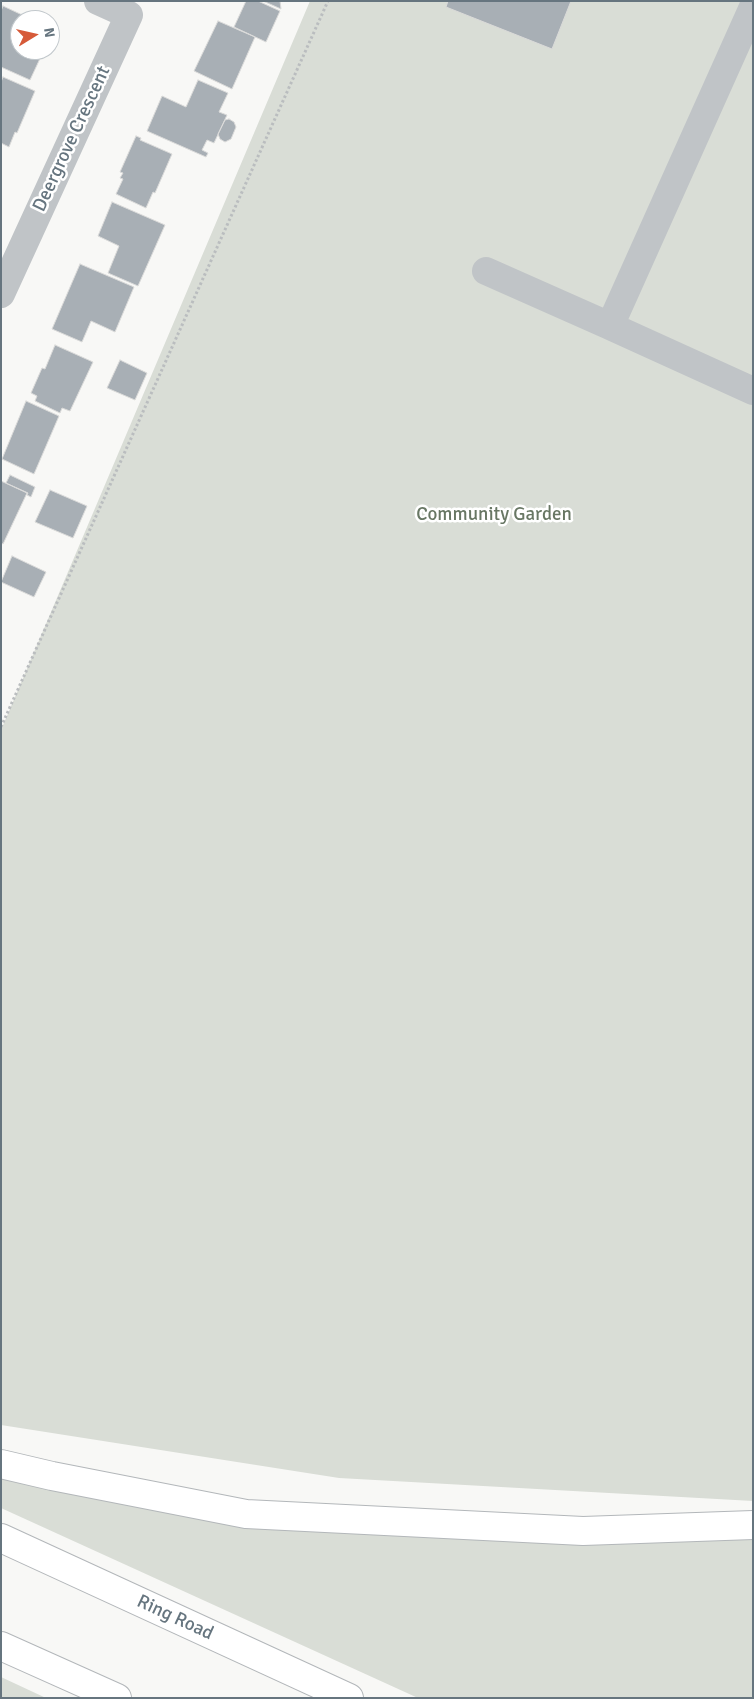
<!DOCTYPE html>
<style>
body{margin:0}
#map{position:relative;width:754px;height:1699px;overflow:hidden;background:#f8f8f6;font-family:Signika,sans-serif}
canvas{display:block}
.frame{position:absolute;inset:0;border:2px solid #66757f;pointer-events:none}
.north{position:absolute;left:10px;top:10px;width:50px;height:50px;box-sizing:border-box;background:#fff;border:1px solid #c2c8cc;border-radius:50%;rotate:81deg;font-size:14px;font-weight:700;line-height:20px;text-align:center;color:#66757f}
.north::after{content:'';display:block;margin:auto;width:18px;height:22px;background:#d65a39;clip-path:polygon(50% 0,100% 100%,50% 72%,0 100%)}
</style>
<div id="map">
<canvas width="754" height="1699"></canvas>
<div class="frame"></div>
<div class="north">N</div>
</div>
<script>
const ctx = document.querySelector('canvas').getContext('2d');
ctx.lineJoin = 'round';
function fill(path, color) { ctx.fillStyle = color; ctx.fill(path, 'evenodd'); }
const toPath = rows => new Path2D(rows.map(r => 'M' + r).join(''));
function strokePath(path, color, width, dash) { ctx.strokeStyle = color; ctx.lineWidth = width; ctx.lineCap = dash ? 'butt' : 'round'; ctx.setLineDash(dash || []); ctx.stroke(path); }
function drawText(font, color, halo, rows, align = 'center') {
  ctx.font = font + ' Signika,sans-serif'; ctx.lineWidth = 5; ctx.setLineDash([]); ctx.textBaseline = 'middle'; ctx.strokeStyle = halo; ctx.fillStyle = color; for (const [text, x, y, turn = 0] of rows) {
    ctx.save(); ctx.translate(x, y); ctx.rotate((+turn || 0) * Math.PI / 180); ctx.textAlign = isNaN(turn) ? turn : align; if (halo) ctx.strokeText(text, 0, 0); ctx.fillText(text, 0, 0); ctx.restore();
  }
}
fill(toPath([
 [310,1,753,1,753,1501,339,1478,1,1425,1,730],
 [1,1474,268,1529,753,1537,753,1698,418,1698,1,1508],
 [1,1677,46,1698,1,1698]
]), '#d9ddd6');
const building = toPath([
 [246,1,258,1,280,11,266,42,234,27,246,1],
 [263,1,280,1,281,9,263,1],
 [448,1,571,1,552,49,446,7,448,1],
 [3,6,33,20,20,20,20,50,44,50,30,80,1,67,1,11,3,6],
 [218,21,255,37,232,89,194,71,218,21],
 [3,77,35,91,17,133,15,132,9,147,1,143,1,82,3,77],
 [198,80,228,93,219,112,227,115,214,143,207,140,202,150,208,153,206,157,147,131,162,96,186,107,198,80],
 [229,119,234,122,236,127,231,139,225,142,220,139,218,134,225,120,229,119],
 [136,136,141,138,140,140,172,154,155,193,153,192,146,208,116,194,123,179,120,178,123,173,120,172,136,136],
 [112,202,165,225,138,286,108,273,119,246,98,236,112,202],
 [80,264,134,287,115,332,91,321,82,342,52,329,80,264],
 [55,345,93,362,70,411,62,408,60,413,35,401,37,396,31,393,42,368,45,369,55,345],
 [120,360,147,373,135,400,107,388,120,360],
 [26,401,59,416,34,474,2,459,26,401],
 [10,475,35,487,31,497,27,495,28,493,6,483,10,475],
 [1,481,27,493,3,544,1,543,1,481],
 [50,490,87,506,73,538,35,522,50,490],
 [12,556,46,572,34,597,1,582,12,556]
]);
fill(building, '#a8afb5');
strokePath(building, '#dadad9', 1);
const highway = toPath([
 [1,1464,52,1476,246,1514,583,1531,753,1525],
 [1,1538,349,1698],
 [1,1646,117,1698]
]);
strokePath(highway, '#b3b7ba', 30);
strokePath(toPath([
 [1,727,328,1]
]), '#babdbf', 3, [2.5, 2.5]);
strokePath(toPath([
 [753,7,610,326,753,391],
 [486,271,610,326],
 [1,294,129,15,98,1]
]), '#c0c4c7', 28);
strokePath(highway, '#fff', 28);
drawText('19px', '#66757f', '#fff', [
 ["Deergrove Crescent",72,139,-65],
 ["Ring Road",175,1618,25]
]);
drawText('19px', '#687764', '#fff', [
 ["Community Garden",494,515]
]);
</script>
